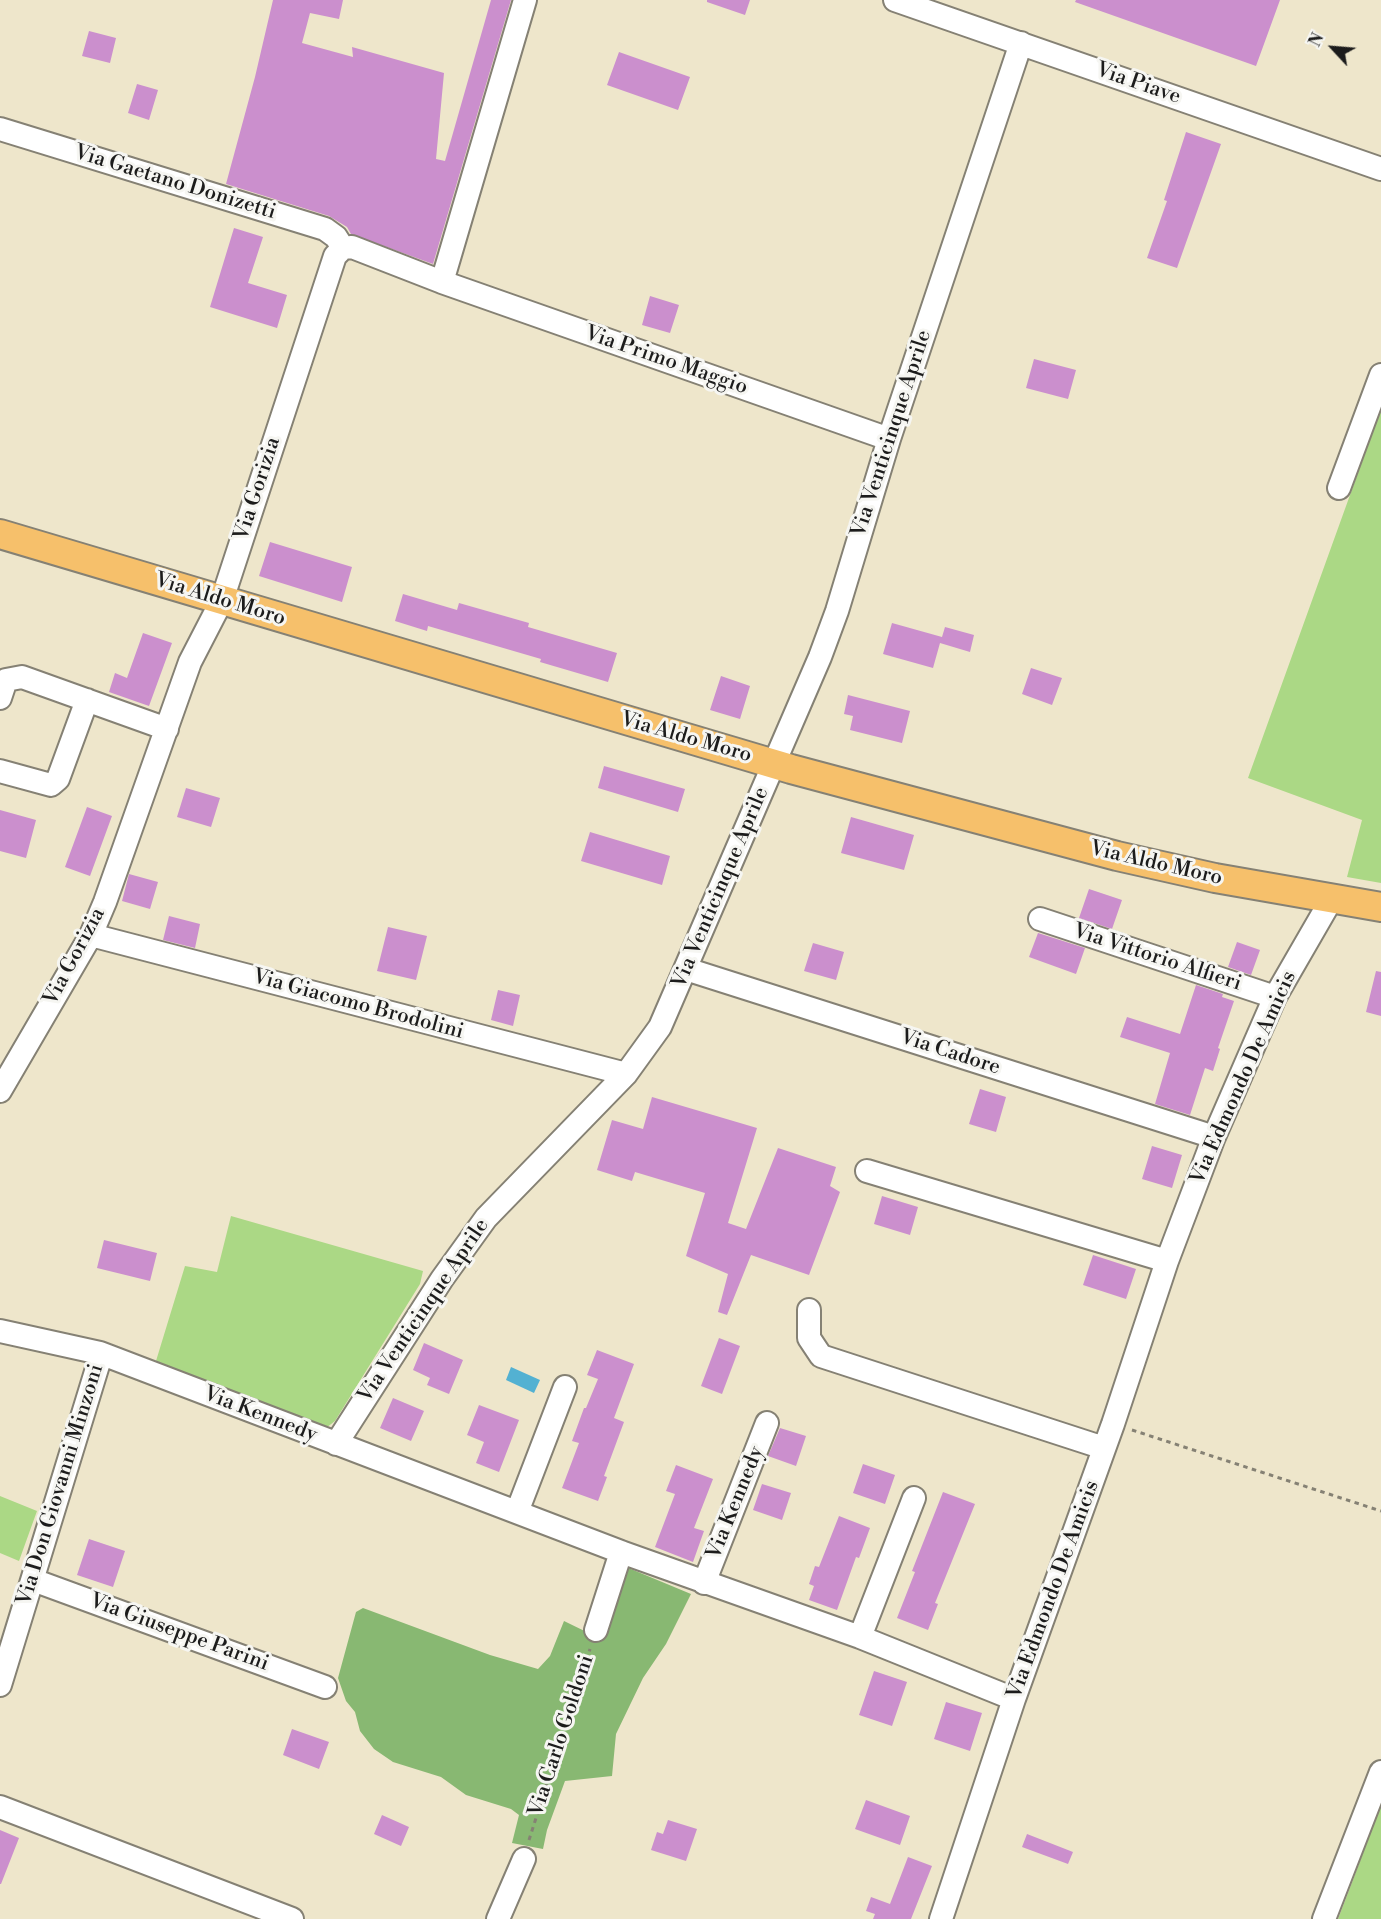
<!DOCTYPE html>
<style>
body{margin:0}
#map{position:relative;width:1381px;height:1919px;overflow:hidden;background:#eee6cb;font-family:"Libre Bodoni",serif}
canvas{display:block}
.north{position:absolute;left:1303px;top:18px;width:60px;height:60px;-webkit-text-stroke:4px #f6f6f2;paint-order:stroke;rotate:296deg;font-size:16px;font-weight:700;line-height:24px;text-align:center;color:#1c1c1c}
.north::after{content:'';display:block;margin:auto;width:21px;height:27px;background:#1c1c1c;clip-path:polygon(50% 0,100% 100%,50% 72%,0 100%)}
</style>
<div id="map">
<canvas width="1381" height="1919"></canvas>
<div class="north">N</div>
</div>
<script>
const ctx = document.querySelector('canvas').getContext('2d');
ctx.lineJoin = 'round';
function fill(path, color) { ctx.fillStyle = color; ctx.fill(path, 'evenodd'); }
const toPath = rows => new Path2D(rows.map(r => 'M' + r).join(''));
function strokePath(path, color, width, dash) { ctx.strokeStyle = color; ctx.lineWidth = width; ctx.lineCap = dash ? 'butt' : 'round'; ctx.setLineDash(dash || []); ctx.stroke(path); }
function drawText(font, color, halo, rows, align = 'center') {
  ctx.font = font + ' "Libre Bodoni",serif'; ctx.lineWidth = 6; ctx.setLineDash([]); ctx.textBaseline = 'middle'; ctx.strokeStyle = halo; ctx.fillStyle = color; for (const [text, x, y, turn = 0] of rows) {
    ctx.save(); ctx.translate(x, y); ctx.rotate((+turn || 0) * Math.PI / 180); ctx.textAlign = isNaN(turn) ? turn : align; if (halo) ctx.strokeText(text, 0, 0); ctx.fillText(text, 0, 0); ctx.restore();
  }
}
fill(toPath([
 [1381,409,1381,883,1347,877,1362,820,1248,778],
 [231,1216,423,1271,420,1284,335,1421,326,1428,156,1361,185,1266,217,1272],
 [0,1496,37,1511,19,1561,0,1553],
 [1381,1804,1381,1919,1338,1919,1353,1880]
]), '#abd885');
fill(toPath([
 [626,1567,691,1594,666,1644,643,1678,616,1734,612,1776,565,1781,547,1830,543,1849,512,1843,519,1815,511,1809,466,1795,441,1777,393,1762,374,1749,360,1731,355,1712,346,1701,338,1678,356,1612,363,1608,490,1655,538,1669,550,1656,564,1621,603,1640]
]), '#88b872');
fill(toPath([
 [511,1367,540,1380,534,1393,506,1380]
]), '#53b1d2');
fill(toPath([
 [273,0,343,0,339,19,310,13,302,43,353,57,352,47,444,73,436,159,445,161,491,0,511,0,433,264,351,234,347,227,329,216,226,184,255,77],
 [707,0,750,0,745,15,707,2],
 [1076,0,1280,0,1256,66,1075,2],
 [89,31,116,38,110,63,82,56],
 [619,52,690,77,678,110,607,85],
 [137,84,158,90,149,120,128,113],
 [1186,132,1221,144,1177,268,1147,258,1167,201,1164,200],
 [234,228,263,237,248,283,287,295,277,328,210,307],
 [650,296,679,305,670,333,642,325],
 [1034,359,1076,370,1068,399,1026,388],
 [270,542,352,567,342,602,259,576],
 [403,594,457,610,459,603,529,623,528,627,617,653,608,682,540,662,541,659,428,626,427,631,395,621],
 [892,623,942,637,945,627,974,635,970,652,940,643,933,668,883,654],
 [143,633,172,643,149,706,109,692,115,673,127,678],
 [1031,668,1062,678,1052,705,1022,694],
 [721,676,750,686,740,719,710,710],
 [848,695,910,711,902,743,850,730,853,716,844,714],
 [604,766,685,789,678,812,598,788],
 [186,788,220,798,211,827,177,817],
 [87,807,112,816,90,876,65,867],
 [0,810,36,820,26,858,0,851],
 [851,817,914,835,904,870,841,853],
 [590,832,670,856,662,885,581,861],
 [129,874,158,882,150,909,122,901],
 [1089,889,1122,900,1112,929,1079,918],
 [169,916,200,924,195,948,163,940],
 [388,927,427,936,416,980,377,971],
 [1038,933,1085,948,1076,974,1029,957],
 [1237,942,1260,950,1251,975,1228,967],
 [813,943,844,952,836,980,804,971],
 [1376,971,1381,972,1381,1016,1366,1012],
 [1196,985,1223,994,1222,997,1234,1001,1218,1048,1220,1049,1213,1071,1205,1068,1190,1115,1155,1104,1170,1053,1120,1037,1127,1017,1180,1034],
 [498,990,520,995,513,1026,491,1020],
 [980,1089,1006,1097,996,1132,969,1124],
 [652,1097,757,1128,728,1223,746,1229,778,1148,836,1167,830,1186,840,1192,809,1275,751,1255,727,1315,718,1312,728,1274,686,1256,705,1193,635,1172,632,1181,597,1170,612,1120,643,1129],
 [1152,1146,1182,1155,1172,1188,1142,1179],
 [882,1196,918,1207,910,1235,874,1224],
 [104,1240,157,1253,150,1281,97,1268],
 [1093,1255,1136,1269,1126,1299,1083,1285],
 [719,1338,740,1346,722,1394,701,1386],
 [424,1343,463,1360,449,1394,427,1385,430,1378,413,1370],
 [597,1350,634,1364,614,1418,624,1422,604,1476,607,1477,598,1501,562,1488,579,1443,572,1441,584,1408,586,1408,598,1379,587,1375],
 [393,1398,424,1411,411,1441,380,1428],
 [479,1405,519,1420,499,1472,476,1463,484,1442,467,1435],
 [780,1428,806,1436,796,1466,768,1456],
 [863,1464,895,1475,885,1504,853,1493],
 [676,1465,713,1479,694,1528,704,1531,693,1562,655,1547,675,1494,666,1491],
 [762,1484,791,1493,782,1520,753,1510],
 [943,1492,975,1504,935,1603,938,1604,928,1630,897,1618,915,1572,912,1571],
 [839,1516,870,1528,859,1558,856,1557,837,1610,809,1600,814,1586,809,1584,815,1566,819,1567],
 [89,1539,125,1551,113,1587,77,1575],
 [874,1671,907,1682,892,1726,859,1715],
 [946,1702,982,1713,970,1751,934,1739],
 [292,1729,329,1742,319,1769,283,1755],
 [866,1800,910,1816,900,1845,855,1829],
 [382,1815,409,1827,401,1846,374,1834],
 [668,1820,697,1829,686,1861,651,1850,657,1832,663,1834],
 [0,1830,19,1838,1,1884,0,1884],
 [1027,1834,1073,1852,1068,1864,1022,1847],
 [908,1857,932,1866,911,1919,873,1919,875,1914,866,1911,871,1897,890,1904]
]), '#cb8fcd');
const minor = toPath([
 [895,0,1381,169],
 [0,129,325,229,336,237,343,248],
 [442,282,889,439],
 [1339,488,1381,375],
 [0,698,6,680,22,677,167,729],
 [0,771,51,785,58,779,87,700],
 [1040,919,1275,997],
 [91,935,626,1074],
 [686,969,1214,1137],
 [0,1091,91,935,105,902,190,662,222,600,335,256,343,248,352,247,442,282,525,0],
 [867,1171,1167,1261],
 [809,1310,809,1338,821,1356,1104,1448],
 [0,1331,100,1353,621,1552,860,1637,1014,1699],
 [336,1444,442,1279,486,1218,626,1074,660,1027,820,657,837,611,889,439,1021,43],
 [517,1512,565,1387],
 [33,1580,325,1687],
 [704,1583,767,1423],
 [596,1630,621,1552],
 [860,1637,914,1498],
 [0,1685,98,1365,100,1353],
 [0,1807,292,1919],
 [498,1919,524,1859],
 [941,1919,1014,1699,1113,1424,1167,1261,1214,1137,1275,997,1331,900],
 [1324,1919,1381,1772]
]);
const major = toPath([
 [0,534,791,769,1117,856,1215,878,1381,907]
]);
strokePath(minor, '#858174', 26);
strokePath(major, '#858174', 32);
strokePath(toPath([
 [1132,1430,1381,1511],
 [529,1840,590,1649]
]), '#858174', 3, [4.5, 4.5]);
strokePath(minor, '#fff', 22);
strokePath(major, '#f6c06b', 28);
drawText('21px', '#1c1c1c', '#f6f6f2', [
 ["Via Piave",1138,84,19],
 ["Via Gaetano Donizetti",175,183,17],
 ["Via Primo Maggio",666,361,19],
 ["Via Venticinque Aprile",892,434,-72],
 ["Via Gorizia",258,489,-72],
 ["Via Aldo Moro",220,600,17],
 ["Via Aldo Moro",686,738,16],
 ["Via Aldo Moro",1156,864,13],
 ["Via Venticinque Aprile",721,888,-67],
 ["Via Gorizia",75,957,-62],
 ["Via Vittorio Alfieri",1157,958,18],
 ["Via Giacomo Brodolini",358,1005,15],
 ["Via Cadore",950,1053,18],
 ["Via Edmondo De Amicis",1244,1078,-66],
 ["Via Venticinque Aprile",424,1311,-56],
 ["Via Kennedy",260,1415,21],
 ["Via Don Giovanni Minzoni",61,1485,-73],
 ["Via Kennedy",736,1503,-68],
 ["Via Edmondo De Amicis",1054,1590,-70],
 ["Via Giuseppe Parini",179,1633,20],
 ["Via Carlo Goldoni",562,1736,-72]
]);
</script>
